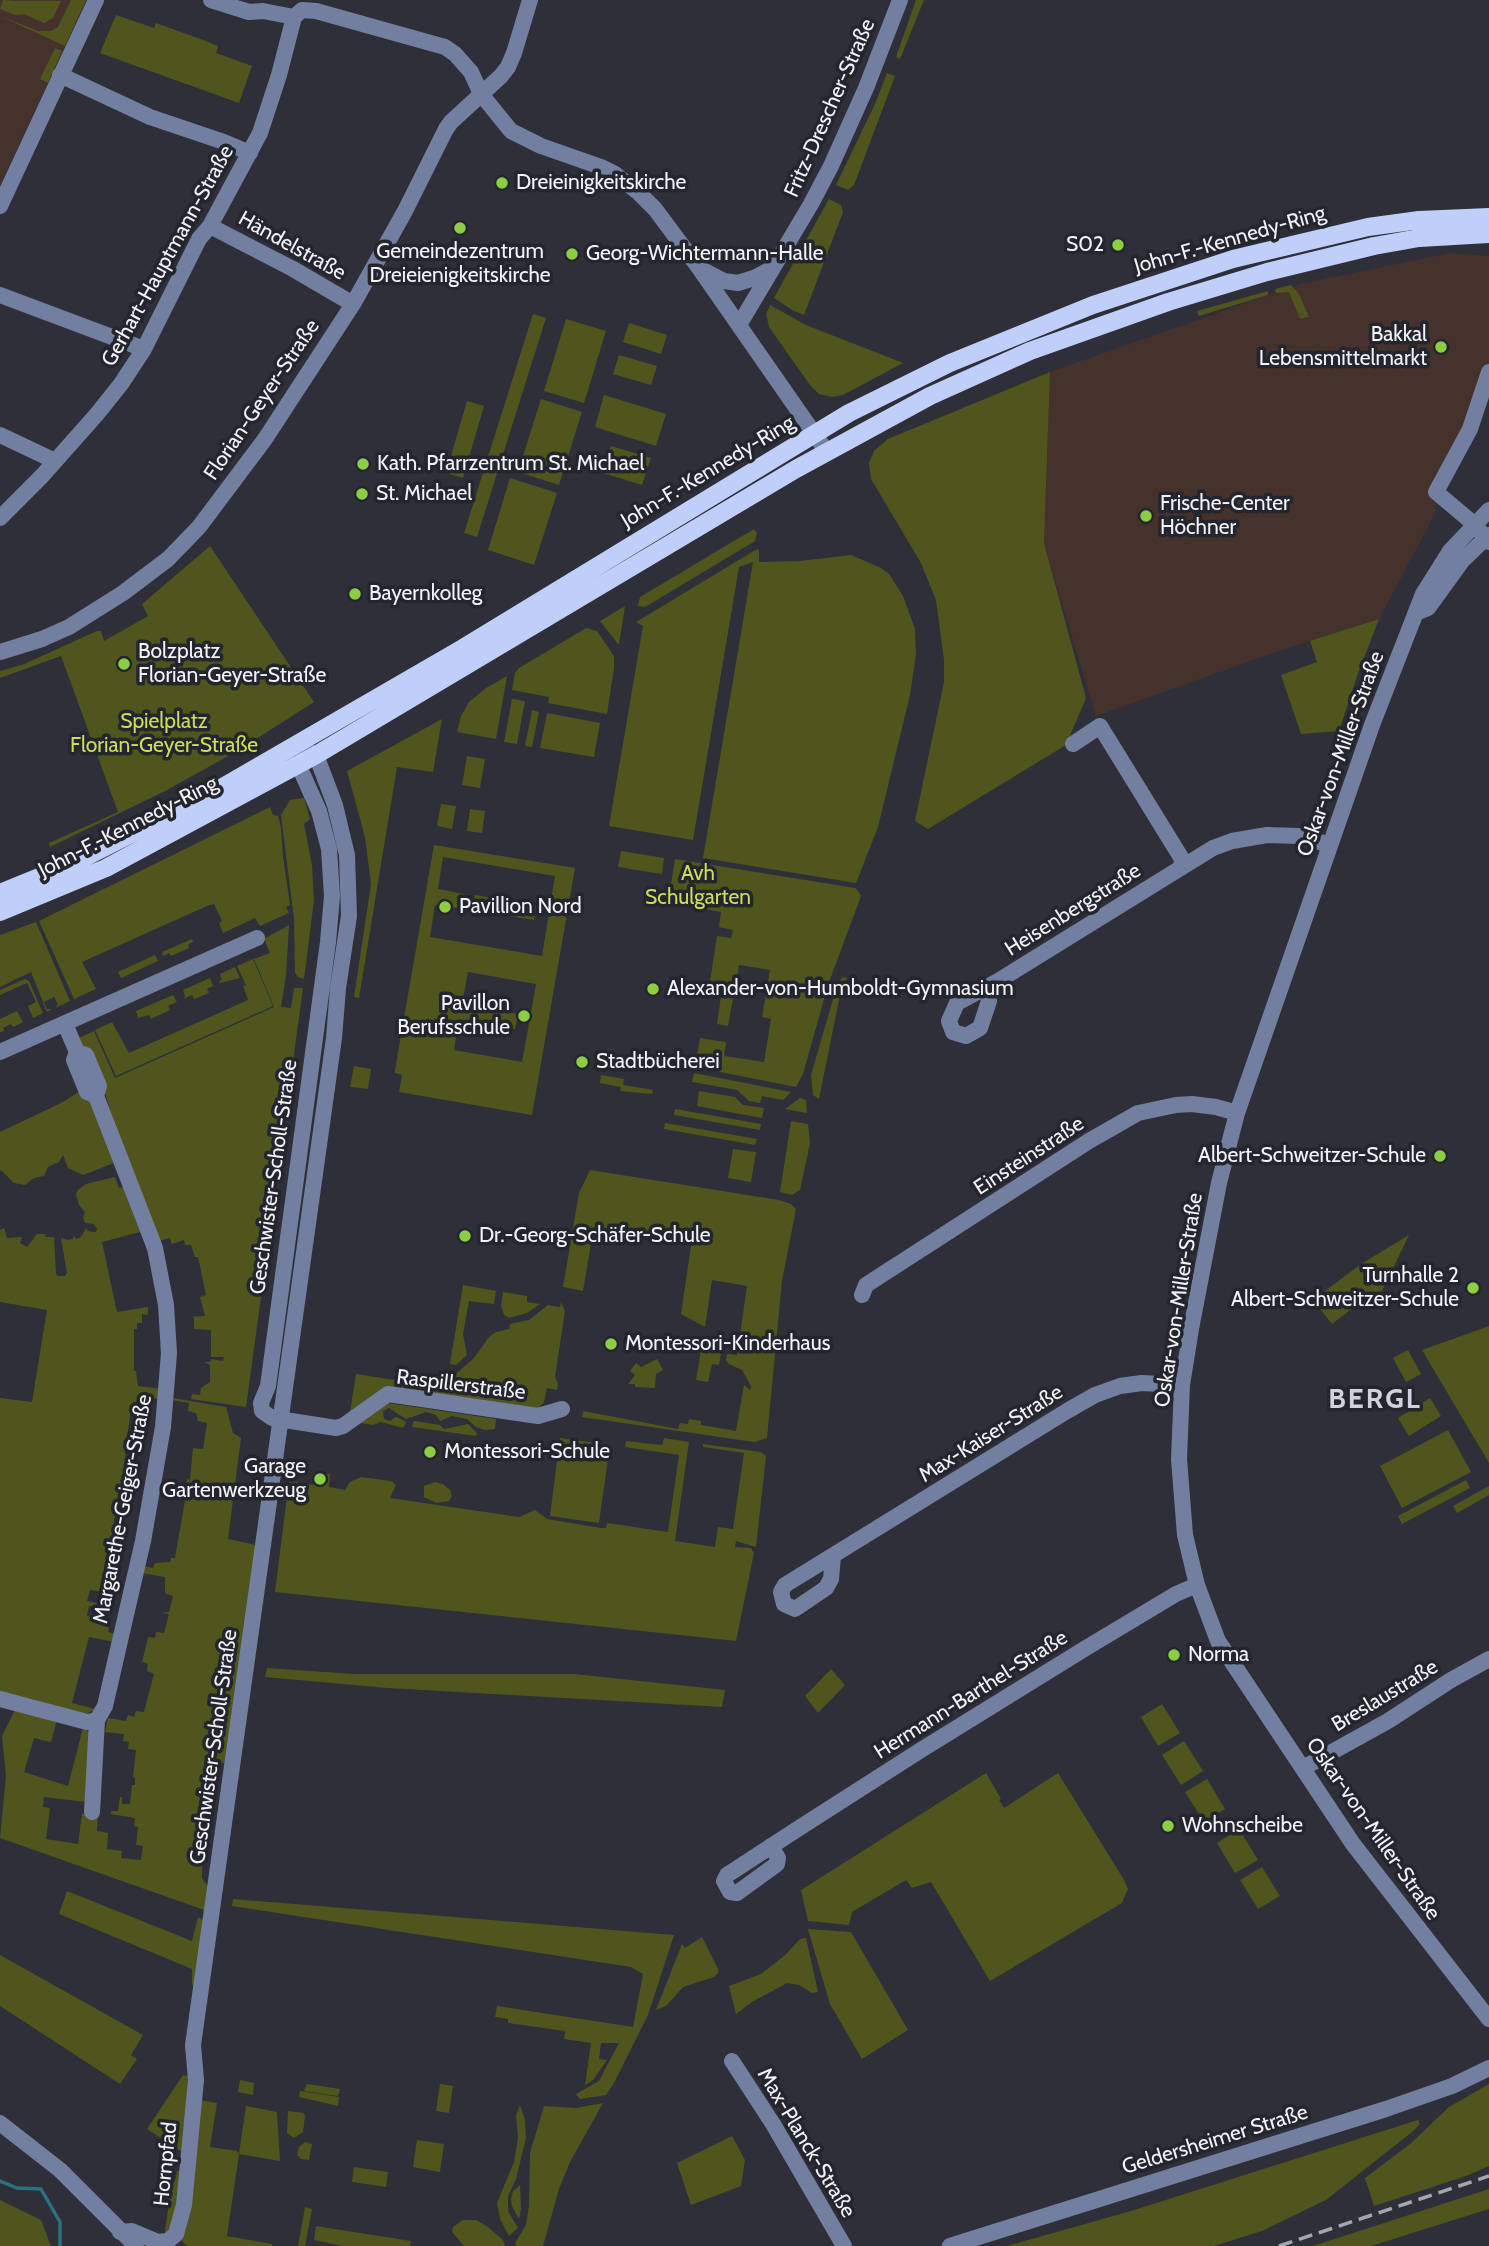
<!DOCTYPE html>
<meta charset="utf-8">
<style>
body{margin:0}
canvas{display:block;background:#2e2f38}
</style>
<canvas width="1489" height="2246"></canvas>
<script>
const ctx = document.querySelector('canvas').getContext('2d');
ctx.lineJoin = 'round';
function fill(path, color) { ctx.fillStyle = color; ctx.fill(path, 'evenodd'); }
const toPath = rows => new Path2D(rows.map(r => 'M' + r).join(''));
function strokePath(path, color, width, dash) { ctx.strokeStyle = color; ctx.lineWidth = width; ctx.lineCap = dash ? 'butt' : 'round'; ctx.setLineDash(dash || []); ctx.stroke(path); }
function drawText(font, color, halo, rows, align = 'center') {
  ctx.font = font + ' Cabin,sans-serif'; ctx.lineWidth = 7; ctx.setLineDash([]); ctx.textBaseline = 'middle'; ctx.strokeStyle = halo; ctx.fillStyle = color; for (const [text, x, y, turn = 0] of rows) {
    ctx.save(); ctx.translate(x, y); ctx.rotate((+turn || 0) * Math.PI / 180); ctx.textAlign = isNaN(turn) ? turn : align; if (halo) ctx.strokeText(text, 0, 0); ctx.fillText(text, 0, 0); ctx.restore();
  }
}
fill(toPath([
 [0,0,87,0,0,185],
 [1451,253,1489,256,1489,372,1435,492,1436,512,1379,619,1273,653,1096,716,1044,544,1050,372,1300,284]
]), '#46322d');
fill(toPath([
 [3,0,16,1,61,1,53,18,44,23,24,14,15,15,0,9],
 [71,0,86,0,65,46,0,16,38,31,51,31,58,27],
 [916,0,924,0,900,59,896,57],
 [116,15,154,28,156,23,203,40,218,46,216,53,252,66,239,103,100,53],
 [55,48,62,51,48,83,40,79],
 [887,73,895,76,854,185,848,190,836,185,875,104],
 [829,199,841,205,843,212,804,315,794,311,774,298],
 [1291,285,1299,294,1309,317,1300,319,1289,292,1276,293,1275,289],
 [1268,291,1268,295,1199,316,1197,311],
 [770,305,806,325,903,363,843,395,832,397,819,394,810,385,769,327,766,314],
 [533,314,546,318,477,537,464,533],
 [566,319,606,331,584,403,544,391],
 [629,323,667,335,661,354,623,342],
 [619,355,657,366,651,385,613,374],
 [1050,372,1044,543,1086,698,1066,745,928,829,915,821,944,682,944,660,936,600,921,563,871,479,869,463,874,451,888,439],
 [604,395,666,414,656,446,595,427],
 [541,399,582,412,559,485,518,472],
 [467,401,484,406,463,478,446,473],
 [611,446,651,458,642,485,603,473],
 [510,478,557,493,534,565,488,550],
 [754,529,757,533,755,541,645,607,638,606,640,597],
 [210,546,314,702,239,750,167,790,50,847,49,843,118,812,61,656,0,678,0,671,22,665,97,631,101,631,104,641,148,616,142,604],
 [757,549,759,550,759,562,800,561,851,555,881,568,889,574,903,596,915,629,916,654,910,695,878,827,856,883,703,858,753,562,739,567,693,840,609,826,643,626,636,622],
 [625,606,619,644,618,644,600,621],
 [1379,619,1357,676,1339,731,1301,734,1281,675,1317,662,1310,641],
 [586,628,597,631,614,656,614,668,607,714,548,703,549,697,512,690,515,673,519,668],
 [507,676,496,739,457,732,461,716,469,702,486,688],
 [512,699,525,701,517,744,504,742],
 [532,710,539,712,532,747,525,746],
 [547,713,600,723,594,757,540,748],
 [442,719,433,772,397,767,359,998,354,997,371,884,365,837,347,771],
 [467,756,485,759,480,788,462,785],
 [304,798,310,819,304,824,312,865,314,900,304,979,298,977,295,973,294,919,281,815,290,800],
 [441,804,456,806,452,829,437,826],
 [270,807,273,815,278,816,281,828,283,857,290,905,286,907,289,913,260,926,255,918,223,933,219,923,222,921,214,904,207,906,82,962,96,989,74,999,39,921],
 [470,809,485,811,482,833,467,831],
 [434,845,575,868,532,1115,399,1092,402,1075,395,1073,395,1070],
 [443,857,555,876,542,956,430,937,435,905,467,909,469,895,438,889],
 [468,972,536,984,522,1062,454,1050,459,1019,515,1029,518,1014,462,1004],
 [621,851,664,858,662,874,618,867],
 [675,859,855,888,858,891,861,896,828,985,803,1074,796,1087,695,1067,700,1038,726,1042,724,1056,764,1062,771,1019,762,1017,770,970,739,965,728,1026,717,1024,721,996,708,994,717,936,731,938,733,930,719,927,721,912,668,903],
 [475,895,536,906,534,920,472,910],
 [36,922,70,1001,55,1008,58,1004,54,997,44,1002,47,1009,52,1009,47,1012,31,972,0,987,0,935],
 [289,925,286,976,281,1007,291,1008,294,988,303,988,246,1407,191,1399,192,1394,200,1395,201,1388,210,1382,210,1365,204,1362,210,1362,211,1359,223,1361,224,1357,211,1357,211,1330,194,1329,194,1318,190,1317,205,1316,200,1297,206,1295,198,1257,195,1257,191,1245,185,1245,184,1240,172,1244,170,1238,159,1241,114,1122,101,1080,79,1038,94,1031,115,1078,274,1007,254,959,270,953,264,939],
 [192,939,193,942,188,945,189,948,171,956,169,953,163,956,162,952],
 [155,955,158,961,121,978,118,972],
 [253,959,273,1006,116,1076,95,1030,112,1022,129,1053,248,1000,243,986,246,985,237,966],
 [235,967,240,978,220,983,219,981,222,980,220,974],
 [843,977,847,978,839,1000,819,1099,813,1095,811,1075,838,982],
 [210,978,213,986,207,989,209,993,194,999,192,995,183,999,185,996,183,990],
 [25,979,29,981,43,1013,33,1018,28,1006,36,1002,27,983,0,995,0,990],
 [173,995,177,1002,168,1006,170,1010,151,1019,149,1015,138,1018,136,1011],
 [17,1011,23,1022,13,1027,11,1024,3,1028,4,1031,0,1032,0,1019],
 [354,1066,371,1069,368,1089,350,1087],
 [694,1073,791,1092,783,1100,762,1096,760,1103,749,1101,737,1090,692,1082],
 [601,1075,624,1079,623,1085,653,1090,652,1094,620,1091,621,1087,600,1083],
 [82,1090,93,1105,114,1163,83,1175,68,1168,63,1155,59,1162,48,1167,44,1176,34,1178,25,1185,14,1183,1,1170,0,1171,0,1132,61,1103],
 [699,1091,735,1097,743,1105,764,1108,762,1118,697,1106],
 [800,1098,806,1100,807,1113,785,1109],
 [675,1109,761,1124,760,1130,674,1115],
 [791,1121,808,1124,810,1143,800,1190,792,1195,780,1192],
 [665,1123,757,1139,755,1145,664,1129],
 [733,1149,756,1152,751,1182,728,1178],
 [590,1170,779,1200,791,1204,796,1209,782,1281,767,1438,754,1442,582,1417,583,1411,678,1429,680,1423,688,1424,689,1419,701,1421,701,1425,736,1431,744,1385,750,1390,751,1386,742,1370,729,1364,726,1360,727,1354,737,1355,747,1286,712,1280,705,1327,681,1314,692,1239,593,1232,583,1291,563,1287,579,1193],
 [115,1177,119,1188,123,1187,140,1232,102,1242,117,1312,148,1307,148,1315,142,1314,142,1323,137,1323,137,1329,134,1329,134,1371,136,1371,138,1386,162,1389,160,1399,144,1397,143,1405,134,1404,131,1410,125,1451,126,1464,134,1465,133,1469,137,1470,136,1475,132,1474,130,1486,121,1485,112,1531,113,1539,125,1541,122,1555,115,1554,114,1559,120,1560,119,1567,105,1565,99,1591,90,1590,87,1601,97,1603,96,1607,89,1606,87,1616,110,1620,108,1632,116,1634,114,1642,89,1637,72,1703,95,1709,88,1713,78,1714,0,1693,0,1398,32,1402,47,1310,0,1302,0,1230,4,1228,7,1238,22,1237,20,1243,27,1247,37,1234,45,1234,46,1237,54,1237,56,1274,58,1276,65,1276,67,1273,61,1238,68,1240,73,1239,73,1236,77,1239,81,1237,86,1228,88,1231,92,1232,96,1232,97,1229,94,1224,85,1223,83,1217,85,1212,79,1205,76,1194,78,1190,86,1184],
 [1409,1235,1378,1299,1362,1301,1332,1324,1313,1300,1361,1264],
 [463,1285,496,1291,494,1304,469,1301,463,1334,467,1355,456,1365,450,1364],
 [503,1292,527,1296,527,1302,540,1304,527,1313,509,1318,504,1315,501,1306],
 [561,1302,565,1311,555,1377,558,1383,557,1390,547,1388,544,1402,538,1409,387,1386,350,1412,356,1374,446,1388,449,1372,457,1373,474,1358,489,1337,496,1332,509,1329,510,1324,529,1320,548,1305,560,1307],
 [1489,1326,1489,1463,1422,1350],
 [701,1350,721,1353,719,1365,712,1364,708,1382,696,1380],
 [1408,1350,1421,1374,1406,1382,1393,1358],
 [657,1359,663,1370,656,1374,655,1388,635,1387,635,1384,628,1384,635,1375,630,1371,636,1363,641,1367],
 [172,1398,226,1407,233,1433,241,1438,228,1539,256,1545,228,1760,216,1767,202,1870,202,1878,209,1888,207,1911,0,1838,6,1776,2,1736,15,1710,57,1720,51,1742,34,1738,24,1772,68,1786,83,1728,89,1732,86,1802,44,1797,43,1807,50,1808,46,1839,78,1844,82,1814,98,1813,97,1831,108,1833,107,1849,122,1851,121,1858,141,1860,143,1846,136,1845,138,1827,134,1826,135,1818,111,1814,111,1811,118,1811,120,1797,122,1797,122,1804,130,1804,132,1785,135,1785,135,1778,133,1777,136,1750,128,1749,129,1742,123,1741,124,1734,105,1732,108,1718,126,1721,128,1715,134,1717,136,1711,144,1712,154,1674,147,1671,148,1664,142,1662,148,1637,155,1638,156,1632,164,1633,169,1614,162,1613,169,1612,173,1596,165,1593,165,1577,142,1573,143,1566,153,1568,155,1563,170,1562,171,1558,175,1558,185,1501,183,1500,185,1492,172,1488,185,1490,187,1479,190,1480,193,1448,203,1449,207,1423,198,1421,196,1413,188,1411,189,1403,172,1400],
 [1430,1398,1441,1416,1409,1436,1398,1418],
 [388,1403,496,1419,495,1429,485,1430,476,1427,467,1419,452,1416,440,1421,436,1415,426,1412,406,1419,389,1408,383,1411,384,1419,390,1421,395,1417,399,1418,406,1422,403,1428,381,1422,373,1425,361,1423],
 [415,1421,440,1425,444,1429,468,1424,477,1433,476,1436,412,1427,413,1422],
 [1448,1430,1471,1472,1402,1508,1380,1466],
 [560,1438,610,1445,599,1523,550,1516],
 [664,1438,689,1442,675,1541,715,1547,718,1527,733,1529,744,1453,703,1447,703,1444,761,1452,766,1456,756,1547,736,1541,735,1547,751,1548,754,1553,736,1641,275,1592,289,1481,314,1485,315,1482,324,1483,326,1474,330,1474,329,1487,345,1490,350,1482,361,1477,391,1481,396,1485,390,1498,519,1517,535,1510,547,1519,601,1528,606,1528,607,1523,668,1532,679,1455,625,1447,626,1441,662,1445],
 [1466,1480,1470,1488,1402,1524,1398,1516],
 [435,1482,443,1484,450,1490,452,1496,449,1501,436,1503,424,1497,424,1486],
 [1489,1486,1489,1495,1457,1513,1453,1506],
 [267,1668,353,1674,574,1674,725,1690,722,1707,388,1688,265,1677],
 [831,1669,845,1685,818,1713,805,1696],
 [1162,1704,1180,1733,1158,1746,1141,1717],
 [1184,1741,1203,1771,1181,1785,1162,1755],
 [986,1773,1001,1799,999,1800,1004,1808,1058,1773,1124,1880,1128,1889,1122,1903,990,1981,931,1882,912,1888,906,1880,852,1912,849,1925,808,1921,801,1890],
 [1207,1779,1225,1809,1204,1822,1185,1792],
 [1239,1829,1258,1860,1235,1873,1217,1843],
 [1262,1867,1280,1896,1258,1909,1240,1880],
 [67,1891,192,1941,198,1917,204,1921,197,1980,192,1986,192,1969,59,1914],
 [233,1899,674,1935,648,2015,613,2085,606,2095,580,2099,576,2094,599,2081,619,2043,601,2043,599,2059,607,2060,593,2080,585,2085,591,2043,564,2039,565,2031,508,2023,508,2019,495,2017,497,2006,633,2027,643,1974,631,1967,232,1906],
 [808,1929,851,1932,908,2030,862,2059,830,2004],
 [702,1937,718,1969,718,1973,714,1977,683,1987,666,2006,656,2010,682,1944,685,1948],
 [806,1938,818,1992,812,1993,799,1985,787,1983,752,2002,736,2014,729,1986,761,1974,784,1956,800,1939],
 [0,1955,143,2035,131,2055,137,2059,120,2084,0,2006],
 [183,2075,188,2076,184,2153,147,2129],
 [240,2080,254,2083,253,2095,238,2092],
 [307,2084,340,2089,339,2093,337,2096,304,2091],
 [440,2084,453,2086,449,2113,436,2111],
 [1489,2084,1489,2166,1466,2176,1374,2206,1365,2178,1410,2144,1449,2107],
 [300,2091,339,2097,338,2106,299,2097],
 [199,2100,217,2103,210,2147,237,2151,239,2154,246,2106,277,2112,280,2161,239,2154,227,2236,272,2244,272,2246,187,2246,181,2240],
 [603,2103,570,2162,559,2189,543,2246,516,2246,515,2243,526,2225,529,2206,530,2153,544,2106,576,2108],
 [520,2105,525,2120,526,2138,516,2179,508,2196,508,2211,518,2228,509,2236,500,2219,497,2203,514,2162,518,2138,516,2115],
 [288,2111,303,2113,305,2116,303,2132,294,2138,287,2133],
 [1418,2120,1420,2124,1412,2132,1326,2200,1262,2231,1214,2246,1007,2246,1131,2211],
 [732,2136,745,2160,741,2186,691,2205,677,2163],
 [417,2140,444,2144,440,2172,413,2167],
 [305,2142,312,2144,309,2160,301,2159,297,2155,299,2147],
 [354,2167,388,2172,386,2187,352,2182],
 [177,2171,182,2172,178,2217,164,2238,171,2189,176,2178],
 [520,2185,521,2209,519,2219,512,2206,511,2199,513,2191],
 [1489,2189,1489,2209,1371,2246,1313,2246],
 [0,2200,41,2220,51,2246,0,2246],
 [305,2207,312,2209,305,2246,298,2246],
 [463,2220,476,2220,488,2227,503,2240,505,2246,464,2246,452,2232,453,2227],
 [316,2226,411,2241,410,2246,342,2246,314,2240]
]), '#4f551c');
strokePath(toPath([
 [0,2181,17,2188,41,2189,60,2222,60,2246]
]), '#2c7181', 3.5);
strokePath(toPath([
 [211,0,249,12,263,11,294,17],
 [294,17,302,10,316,11,445,47,455,54,471,72,481,94,511,131,541,146,601,167,615,174,639,193,655,209,699,268,827,452],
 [60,75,150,117,224,142,250,153],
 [0,206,96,0],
 [210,226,293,269,353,304],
 [701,269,724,281,738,283,754,278,771,269],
 [0,295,144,349],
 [739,325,811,204,831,166,866,88,900,0],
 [1489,372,1470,429,1436,492,1474,524,1489,542],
 [0,435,55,461],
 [1489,510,1450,551,1423,594,1372,725,1237,1113,1219,1183,1191,1329,1182,1385,1179,1459,1185,1535,1197,1585,1218,1641,1353,1844,1489,2019],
 [0,518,42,476,97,414,121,384,144,349,199,239,210,226,260,133,279,75,294,17],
 [1418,612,1428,608,1462,561,1489,535],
 [0,652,42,639,69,627,123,593,168,559,199,527,265,439,353,304,405,211,446,129,451,122,501,76,508,67,514,53,530,0],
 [1073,744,1100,726,1182,859,1181,868],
 [297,755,298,764,319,811,329,849,332,896,328,942,268,1386,261,1403,262,1411,272,1418,336,1428,343,1426,388,1394,538,1416,562,1409],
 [987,987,989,1001,980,1028,966,1036,953,1032,949,1021,957,1003,998,981,1213,848,1232,841,1267,835,1300,836,1330,845],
 [65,1024,77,1052,74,1060,87,1092,96,1096],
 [0,1052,257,938],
 [77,1052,86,1055,99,1086,96,1096,155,1248,166,1305,169,1353,163,1427,143,1541,105,1706,97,1720,92,1812],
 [862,1295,866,1285,1089,1141,1138,1113,1176,1105,1192,1104,1216,1107,1237,1113],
 [833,1556,831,1579,826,1588,795,1609,784,1604,781,1592,785,1585,1067,1411,1095,1395,1120,1386,1142,1383,1182,1385],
 [0,1699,87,1722,97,1720],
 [1303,1768,1388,1721,1451,1680,1489,1659],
 [771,1846,778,1858,777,1864,737,1893,730,1892,724,1881,727,1875,796,1830,921,1750,1086,1648,1176,1594,1197,1585],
 [732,2061,773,2124,844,2246],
 [0,2123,60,2170,136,2246],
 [120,2232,132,2231,158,2242,168,2241,176,2234,184,2205,196,2080,193,2045,334,1038,338,988,349,916,347,855,335,805,316,755,297,745],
 [950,2246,1386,2109,1452,2086,1489,2068]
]), '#737fa1', 16);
strokePath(toPath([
 [0,893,76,862,221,788,463,648,849,413,950,363,1093,305,1233,259,1368,227,1419,220,1489,217],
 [0,912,106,868,316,755,796,469,930,396,1030,351,1168,302,1267,272,1374,246,1419,238,1489,234]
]), '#c0cff9', 18);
strokePath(toPath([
 [1279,2246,1489,2176]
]), '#a5a6ae', 3.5, [14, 7]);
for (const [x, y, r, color] of [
 [502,183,7,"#8bce46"],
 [460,228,7,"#8bce46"],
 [1118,245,7,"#8bce46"],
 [572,254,7,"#8bce46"],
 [1441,347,7,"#8bce46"],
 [363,464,7,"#8bce46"],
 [362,494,7,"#8bce46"],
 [1146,516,7,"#8bce46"],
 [355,594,7,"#8bce46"],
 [124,664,7,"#8bce46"],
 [445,907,7,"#8bce46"],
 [653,989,7,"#8bce46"],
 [524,1016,7,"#8bce46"],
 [582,1062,7,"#8bce46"],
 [1440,1156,7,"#8bce46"],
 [465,1236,7,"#8bce46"],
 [1473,1288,7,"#8bce46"],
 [611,1344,7,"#8bce46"],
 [430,1452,7,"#8bce46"],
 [320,1479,7,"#8bce46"],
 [1174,1655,7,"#8bce46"],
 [1168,1826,7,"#8bce46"]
]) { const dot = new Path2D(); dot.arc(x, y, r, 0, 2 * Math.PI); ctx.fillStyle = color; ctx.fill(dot); strokePath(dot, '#24262e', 2.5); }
drawText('21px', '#f2f3f9', '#24262e', [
 ["Fritz-Drescher-Straße",830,108,-66],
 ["John-F.-Kennedy-Ring",1230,240,-16],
 ["Händelstraße",292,246,29],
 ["Gerhart-Hauptmann-Straße",168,256,-61],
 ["Florian-Geyer-Straße",262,400,-56],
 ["John-F.-Kennedy-Ring",708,472,-31],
 ["Oskar-von-Miller-Straße",1341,754,-70],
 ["John-F.-Kennedy-Ring",128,827,-27],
 ["Heisenbergstraße",1073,910,-32],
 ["Einsteinstraße",1029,1156,-33],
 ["Geschwister-Scholl-Straße",274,1177,-82],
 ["Oskar-von-Miller-Straße",1179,1300,-81],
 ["Raspillerstraße",461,1385,7],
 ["Max-Kaiser-Straße",991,1434,-32],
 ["Margarethe-Geiger-Straße",123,1509,-79],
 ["Hermann-Barthel-Straße",971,1695,-32],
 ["Breslaustraße",1385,1696,-31],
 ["Geschwister-Scholl-Straße",214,1747,-82],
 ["Oskar-von-Miller-Straße",1373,1829,55],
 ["Geldersheimer Straße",1215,2140,-17],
 ["Max-Planck-Straße",806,2143,59],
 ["Hornpfad",166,2164,-84]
]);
drawText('21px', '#f2f3f9', '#24262e', [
 ["Dreieinigkeitskirche",516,183],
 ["S02",1104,245,"right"],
 ["Gemeindezentrum",460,252,"center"],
 ["Dreieienigkeitskirche",460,276,"center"],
 ["Georg-Wichtermann-Halle",586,254],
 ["Bakkal",1427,335,"right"],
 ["Lebensmittelmarkt",1427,359,"right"],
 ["Kath. Pfarrzentrum St. Michael",377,464],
 ["St. Michael",376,494],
 ["Frische-Center",1160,504],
 ["Höchner",1160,528],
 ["Bayernkolleg",369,594],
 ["Bolzplatz",138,652],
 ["Florian-Geyer-Straße",138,676],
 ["Pavillion Nord",459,907],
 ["Alexander-von-Humboldt-Gymnasium",667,989],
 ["Pavillon",510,1004,"right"],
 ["Berufsschule",510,1028,"right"],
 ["Stadtbücherei",596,1062],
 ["Albert-Schweitzer-Schule",1426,1156,"right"],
 ["Dr.-Georg-Schäfer-Schule",479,1236],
 ["Turnhalle 2",1459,1276,"right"],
 ["Albert-Schweitzer-Schule",1459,1300,"right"],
 ["Montessori-Kinderhaus",625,1344],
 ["Montessori-Schule",444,1452],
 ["Garage",306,1467,"right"],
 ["Gartenwerkzeug",306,1491,"right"],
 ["Norma",1188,1655],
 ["Wohnscheibe",1182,1826]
], 'left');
drawText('21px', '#cfdc5e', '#24262e', [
 ["Spielplatz",164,722],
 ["Florian-Geyer-Straße",164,746],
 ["Avh",698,874],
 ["Schulgarten",698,898]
]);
ctx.letterSpacing = '2px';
drawText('bold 28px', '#d0d2dd', '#24262e', [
 ["BERGL",1375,1400]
]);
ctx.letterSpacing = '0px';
</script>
